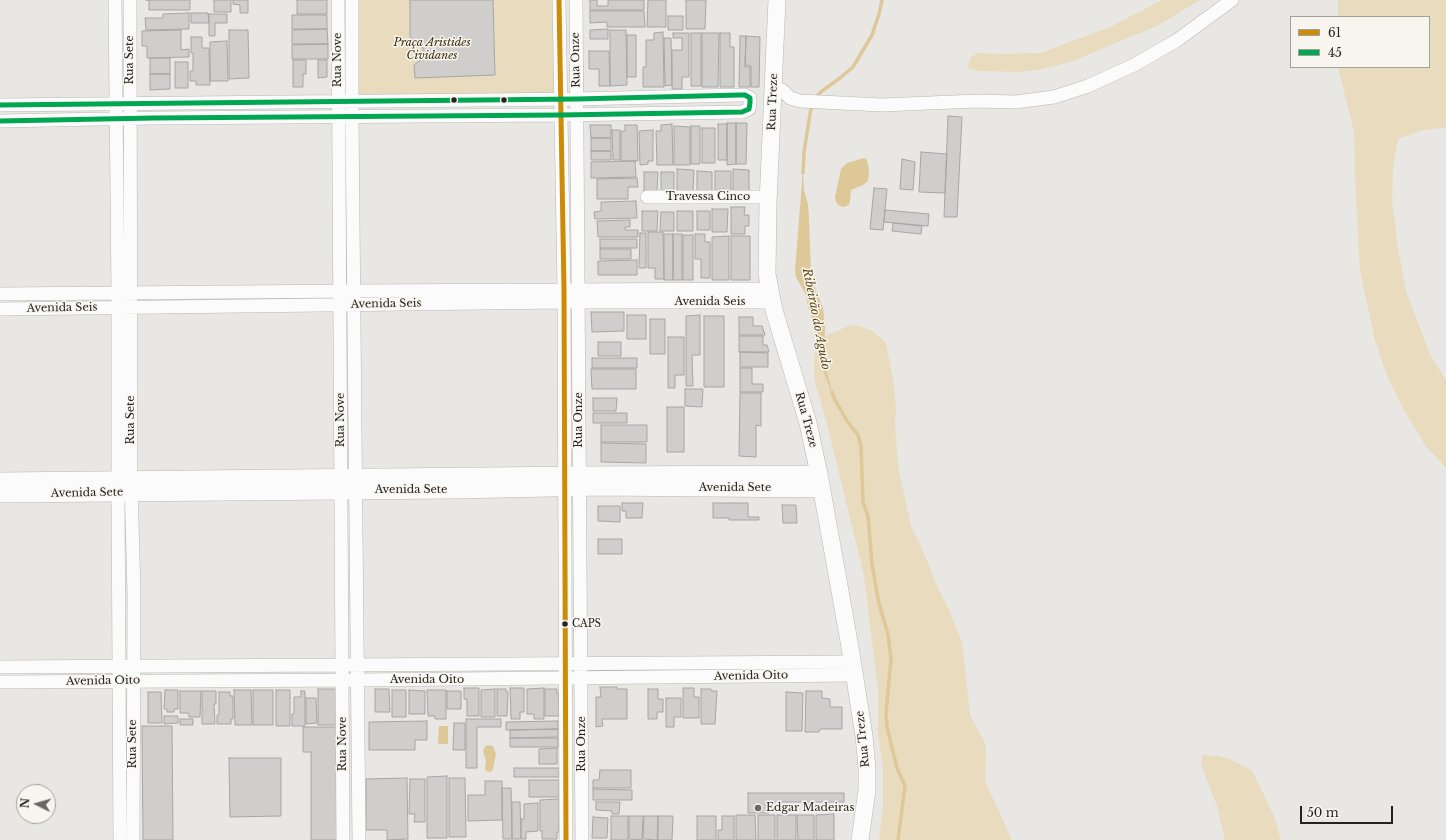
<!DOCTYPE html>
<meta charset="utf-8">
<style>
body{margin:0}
#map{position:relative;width:1446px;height:840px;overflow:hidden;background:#e8e7e4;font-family:"Libre Baskerville",serif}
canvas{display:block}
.legend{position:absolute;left:1290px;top:16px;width:140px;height:52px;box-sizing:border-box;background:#f8f5ef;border:1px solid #a3a19d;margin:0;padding:5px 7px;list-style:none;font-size:12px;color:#242321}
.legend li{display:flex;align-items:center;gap:8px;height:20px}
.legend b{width:20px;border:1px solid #a3a19d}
.north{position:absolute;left:16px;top:784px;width:40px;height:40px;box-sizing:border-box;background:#f8f5ef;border:1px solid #a3a19d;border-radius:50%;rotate:275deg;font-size:11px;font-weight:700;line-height:16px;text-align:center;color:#242321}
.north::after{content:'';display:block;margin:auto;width:14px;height:18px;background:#696865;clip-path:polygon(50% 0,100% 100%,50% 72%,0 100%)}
.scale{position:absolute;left:1300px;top:806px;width:93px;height:18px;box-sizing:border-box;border:2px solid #242321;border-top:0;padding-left:5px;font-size:12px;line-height:14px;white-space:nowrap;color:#242321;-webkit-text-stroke:3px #f8f5ef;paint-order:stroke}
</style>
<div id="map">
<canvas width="1446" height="840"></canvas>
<ul class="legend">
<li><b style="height:5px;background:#cd8c07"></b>61</li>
<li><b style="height:5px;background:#00a651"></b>45</li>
</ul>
<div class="north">N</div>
<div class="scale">50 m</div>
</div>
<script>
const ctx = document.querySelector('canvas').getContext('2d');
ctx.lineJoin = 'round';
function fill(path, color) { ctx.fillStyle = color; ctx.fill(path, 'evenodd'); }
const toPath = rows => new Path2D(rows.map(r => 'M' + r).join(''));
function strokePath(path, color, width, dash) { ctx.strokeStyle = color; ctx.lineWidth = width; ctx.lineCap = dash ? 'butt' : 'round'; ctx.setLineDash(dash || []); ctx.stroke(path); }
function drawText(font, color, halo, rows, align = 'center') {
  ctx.font = font + ' "Libre Baskerville",serif'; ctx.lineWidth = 3; ctx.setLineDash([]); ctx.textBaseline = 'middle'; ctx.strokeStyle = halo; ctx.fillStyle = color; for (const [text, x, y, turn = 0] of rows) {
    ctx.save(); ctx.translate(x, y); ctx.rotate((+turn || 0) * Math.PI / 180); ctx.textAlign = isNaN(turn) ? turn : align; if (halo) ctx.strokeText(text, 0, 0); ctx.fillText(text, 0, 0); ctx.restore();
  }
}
fill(toPath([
 [352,0,559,0,561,99,352,100],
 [1162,0,1200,0,1157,26,1070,62,1042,69,1021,72,977,71,969,69,968,64,971,57,978,53,1004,54,1040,53,1108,28],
 [1338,0,1446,0,1446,127,1420,131,1398,139,1393,168,1392,200,1398,248,1406,291,1431,357,1446,380,1446,468,1425,445,1404,410,1387,376,1375,340,1360,271,1355,178,1354,132,1338,67,1429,67,1429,17,1338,17],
 [851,325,859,326,873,331,886,343,894,384,896,409,895,424,898,466,911,526,924,553,936,584,950,612,962,643,970,715,986,745,985,781,1012,840,879,840,883,806,883,768,878,735,878,690,864,576,826,420,814,379,814,358,818,339],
 [1203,755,1217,756,1227,758,1252,770,1274,816,1281,840,1225,840,1217,806,1201,765]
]), '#e9dbbe');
fill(toPath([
 [864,158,866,159,868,164,869,173,868,181,863,185,851,190,850,201,849,205,843,207,838,205,836,202,835,197,841,169,847,163],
 [803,169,804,190,808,204,809,220,811,274,814,286,823,308,825,326,824,361,833,396,819,360,813,321,808,307,806,295,796,277,795,270],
 [439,726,448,726,448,744,438,744],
 [487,745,493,746,496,754,493,769,492,771,489,772,485,770,486,760,483,752,484,748]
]), '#dec898');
strokePath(toPath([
 [815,98,822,91,840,78,853,67,872,35,879,14,882,0],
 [803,173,804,152,811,108,813,104],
 [832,392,835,400,847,421,858,435,861,446,863,502,868,516,872,564,879,604,888,634,891,659,886,713,887,727,897,768,905,786,898,840]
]), '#dec898', 3.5);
const building = toPath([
 [146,0,190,0,190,10,149,10,149,0,146,0],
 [214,0,231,0,231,12,214,12,214,0],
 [233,0,248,0,248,13,240,13,240,5,233,4,233,0],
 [297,0,327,0,327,14,297,14,297,0],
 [410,0,493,0,495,75,415,78,414,65,423,58,423,48,410,37,410,0],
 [590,0,597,0,597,6,608,6,608,0,644,0,644,10,590,10,590,0],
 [648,0,666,0,666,27,647,27,648,0],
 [686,0,706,0,705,29,686,29,686,0],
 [590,11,644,11,645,27,607,27,607,22,590,23,590,11],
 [189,13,189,29,146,30,145,18,163,18,163,14,189,13],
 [191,13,208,13,209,23,191,23,191,13],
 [209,14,227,14,227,23,215,23,215,36,209,36,209,14],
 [292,15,327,15,327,29,292,29,292,15],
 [668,16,683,16,683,30,668,30,668,16],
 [327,29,328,44,292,44,292,30,327,29],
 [608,29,608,39,590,39,590,30,608,29],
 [181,30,181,50,189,49,189,57,147,58,147,46,142,46,142,31,181,30],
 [229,30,248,30,249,78,229,79,229,30],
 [610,30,626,30,627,85,610,86,610,30],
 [663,32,664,87,643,87,643,67,646,67,646,40,654,40,654,33,663,32],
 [673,33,689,33,689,77,682,77,682,89,672,89,672,50,682,50,682,38,673,38,673,33],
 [691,33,701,33,701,86,691,86,691,33],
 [702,33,719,33,718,87,702,87,702,33],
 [720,33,730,33,730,47,734,47,734,87,720,87,720,33],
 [627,35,636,35,636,77,627,77,627,35],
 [740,36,746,36,745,67,750,67,750,87,739,87,740,36],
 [746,36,760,37,759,87,751,87,751,66,745,65,746,36],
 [191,37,202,37,202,48,209,48,210,85,196,85,196,81,190,81,190,71,193,71,193,53,191,53,191,37],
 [664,38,671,38,672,85,665,86,664,38],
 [227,41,228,81,210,81,210,42,227,41],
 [328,44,328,59,292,59,292,45,328,44],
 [589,51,609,51,610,86,599,86,599,69,589,69,589,51],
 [150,58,170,58,170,74,150,74,150,58],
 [293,60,306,60,306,74,303,74,303,87,293,87,293,60],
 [318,60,327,60,327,77,318,78,318,60],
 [175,62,188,62,188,88,175,88,175,62],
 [150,74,170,74,170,89,150,90,150,74],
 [948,116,962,117,957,217,944,217,948,116],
 [727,123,736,123,736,164,727,165,727,123],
 [736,123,747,123,746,164,736,164,736,123],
 [672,124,673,165,657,165,656,131,661,131,661,125,672,124],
 [718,124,727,124,727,160,718,160,718,124],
 [590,125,611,125,611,138,591,138,590,125],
 [625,125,637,125,638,161,621,161,621,131,625,131,625,125],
 [674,126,690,127,690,165,674,165,674,126],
 [691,126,700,126,700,164,691,164,691,126],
 [702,128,715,128,715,163,702,163,702,128],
 [612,130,620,130,620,160,613,160,612,130],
 [653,130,653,161,648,161,648,164,640,165,639,131,653,130],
 [591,138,611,138,611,151,591,151,591,138],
 [591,151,611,151,611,160,591,160,591,151],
 [921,152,947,154,945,193,919,192,921,152],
 [902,159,915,162,913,190,900,189,902,159],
 [635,161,636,177,591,178,591,162,635,161],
 [677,169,694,170,693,192,677,192,677,169],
 [733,169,749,170,749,192,733,192,733,169],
 [697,171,712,172,712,192,697,192,697,171],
 [715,171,731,171,731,191,715,191,715,171],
 [644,172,658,172,657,191,644,191,644,172],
 [661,172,674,172,674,191,661,191,661,172],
 [637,178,638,187,628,187,628,199,597,199,597,179,637,178],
 [874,188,887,189,883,230,870,229,874,188],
 [636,201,637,218,595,219,594,212,601,211,601,202,636,201],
 [731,207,745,207,744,215,749,215,749,226,745,226,745,234,731,234,731,207],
 [712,209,728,209,727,232,712,232,712,209],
 [885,210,929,214,928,226,884,222,885,210],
 [642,211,658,211,657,231,642,231,642,211],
 [677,211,693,211,693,231,677,231,677,211],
 [697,211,710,211,710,230,697,230,697,211],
 [661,212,674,212,674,231,660,231,661,212],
 [630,220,630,227,625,227,625,230,638,230,638,237,598,237,597,221,630,220],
 [893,223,922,226,921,234,892,231,893,223],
 [648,232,663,232,664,279,655,279,655,268,648,268,648,232],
 [640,233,646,233,646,268,639,268,640,233],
 [664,234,673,234,673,280,664,280,664,234],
 [673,234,682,234,682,280,673,280,673,234],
 [695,234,705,234,705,242,710,242,710,278,701,278,701,259,695,259,695,234],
 [683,235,693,235,693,280,683,280,683,235],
 [729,236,729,280,712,280,712,237,729,236],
 [731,236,750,236,750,280,731,280,731,236],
 [600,239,637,239,637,248,600,248,600,239],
 [600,249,631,249,631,259,600,259,600,249],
 [637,260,637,275,598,275,598,261,637,260],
 [591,312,624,312,624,331,592,332,591,312],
 [627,315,646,315,646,339,627,339,627,315],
 [700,315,700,355,692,355,693,386,686,386,686,316,700,315],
 [704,316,724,316,724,387,704,387,704,316],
 [739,317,753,317,753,326,762,326,765,335,739,335,739,317],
 [650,319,665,319,665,354,650,354,650,319],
 [739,336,763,336,763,345,767,345,769,352,739,352,739,336],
 [668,337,684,337,684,375,675,375,675,388,668,388,668,337],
 [598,342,621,342,621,356,598,356,598,342],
 [740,352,768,353,768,367,740,367,740,352],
 [592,358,637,358,637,368,592,368,592,358],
 [740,368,752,368,752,384,763,384,763,392,740,392,740,368],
 [591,369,636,369,636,389,592,389,591,369],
 [685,389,703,389,702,407,685,406,685,389],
 [740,393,761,393,761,426,756,425,756,457,739,456,740,393],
 [593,398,617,398,616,411,593,411,593,398],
 [667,407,684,407,684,452,667,452,667,407],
 [593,413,627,413,627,423,593,423,593,413],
 [601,425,647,425,647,442,601,442,601,425],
 [601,443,646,444,646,463,601,462,601,443],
 [622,503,643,503,642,518,626,518,626,511,622,511,622,503],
 [713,503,748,503,748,517,759,517,759,520,729,520,729,518,713,518,713,503],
 [782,505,796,505,797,523,783,523,782,505],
 [598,506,620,506,620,522,598,521,598,506],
 [598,539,622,539,622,554,598,554,598,539],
 [600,687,617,687,617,689,627,689,627,719,602,719,603,726,596,727,596,697,601,697,600,687],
 [464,688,479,688,479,716,467,716,467,699,464,699,464,688],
 [510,688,524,688,524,712,520,712,520,719,511,719,510,688],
 [544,688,544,719,534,719,534,714,527,714,527,689,544,688],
 [683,688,694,688,694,697,699,697,699,718,683,718,683,688],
 [318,689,336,689,336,725,318,725,318,689],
 [375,689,389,689,390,712,375,712,375,689],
 [495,689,495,717,481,717,481,690,495,689],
 [497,689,506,689,506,692,508,692,507,716,497,716,497,689],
 [545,689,557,689,557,694,559,694,559,716,545,716,545,689],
 [648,689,658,689,658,699,663,699,663,712,657,712,657,719,648,719,648,689],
 [701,689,711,689,711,691,717,691,715,724,701,724,701,689],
 [165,690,178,690,178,709,174,709,174,712,167,712,167,709,164,709,165,690],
 [234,690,251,690,252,725,235,725,234,690],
 [253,690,273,690,273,725,253,725,253,690],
 [276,690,290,690,290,726,276,726,276,690],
 [392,690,406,690,406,717,392,717,392,690],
 [409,690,425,691,425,714,409,714,409,690],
 [427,690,446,690,446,719,435,719,435,716,428,716,427,690],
 [180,691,201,691,200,717,189,717,189,713,180,713,180,691],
 [202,691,216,691,216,704,214,704,215,724,202,724,202,691],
 [301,691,305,691,305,726,292,726,292,714,294,714,294,697,301,697,301,691],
 [447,691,461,691,461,709,447,709,447,691],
 [806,691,822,691,822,698,830,699,830,707,842,707,842,729,820,729,819,732,805,732,806,691],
 [148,692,161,692,162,723,148,723,148,692],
 [219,692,230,692,230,696,233,696,233,719,231,719,231,724,217,724,217,715,219,715,219,692],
 [786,692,803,693,802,731,786,731,786,692],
 [306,698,316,698,317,723,306,724,306,698],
 [666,698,681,698,681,717,674,717,674,727,666,727,666,698],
 [164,716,178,716,178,723,164,724,164,716],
 [180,719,193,719,193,725,180,725,180,719],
 [466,719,501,719,501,727,477,727,477,768,466,768,466,719],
 [427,721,427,740,415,740,415,750,369,750,369,722,427,721],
 [558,721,558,729,506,730,506,722,558,721],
 [454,723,465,723,465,750,453,750,454,723],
 [142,726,172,726,173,840,143,840,142,726],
 [303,727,337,727,337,840,311,840,311,752,303,752,303,727],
 [558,729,558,737,510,738,510,730,558,729],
 [510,738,558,738,558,747,510,747,510,738],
 [557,748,557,764,539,764,539,749,557,748],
 [229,758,281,758,281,816,230,817,229,758],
 [514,768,559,768,559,777,514,777,514,768],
 [600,770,631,770,631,788,593,788,593,780,599,780,600,770],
 [447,776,447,838,427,838,427,777,447,776],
 [407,778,408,839,387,840,387,830,366,830,366,779,407,778],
 [449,778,465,778,466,837,449,837,449,778],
 [410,779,425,779,425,822,414,822,415,814,409,814,410,779],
 [529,780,559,780,559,797,529,797,529,780],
 [485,781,502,781,502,820,468,821,468,795,485,795,485,781],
 [502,788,511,788,512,839,503,839,502,788],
 [593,789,632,790,632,800,593,800,593,789],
 [748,793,844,793,844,802,769,802,769,813,748,813,748,793],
 [559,799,559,832,557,832,557,839,542,839,542,831,540,831,540,800,559,799],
 [512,802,520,802,521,839,512,839,512,802],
 [596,802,620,802,619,814,612,814,612,811,596,810,596,802],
 [538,803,538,831,526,832,526,839,521,839,521,819,524,819,524,804,538,803],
 [834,814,834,840,816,840,816,815,834,814],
 [736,815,755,815,756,840,736,840,736,815],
 [758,815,775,815,775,840,758,840,758,815],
 [777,815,796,815,796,840,777,840,777,815],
 [797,815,814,815,814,840,798,840,797,815],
 [611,816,628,816,628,840,611,840,611,816],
 [629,816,643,816,642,840,629,839,629,816],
 [644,816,658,816,657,840,643,839,644,816],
 [658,816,673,816,672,840,658,840,658,816],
 [697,816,716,816,716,840,697,840,697,816],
 [722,816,734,816,734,840,718,840,718,830,722,830,722,816],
 [593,817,608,818,607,838,592,838,593,817]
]);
fill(building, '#cfcecd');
strokePath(building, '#a6a6a5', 1);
const minor = toPath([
 [115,0,118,293,118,493,120,840],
 [130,0,131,480,134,596,133,840],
 [338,0,343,840],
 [352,0,352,117,359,840],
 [559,0,564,290,566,840],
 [576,0,582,840],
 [773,88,782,90,790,98,800,101,882,105,977,101,1016,102,1054,97,1088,86,1134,65,1176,41,1232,0],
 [0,105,577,99,740,95,745,95,750,98,750,103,749,109,742,112,561,115,154,118,0,121],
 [647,197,769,197],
 [0,294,354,291,769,289],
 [0,309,564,302,772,302],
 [0,667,853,662],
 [0,682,357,680,854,675]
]);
const tertiary = toPath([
 [777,0,768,203,767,274,774,310,808,423,819,474,850,647,864,736,867,768,867,790,860,840],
 [0,481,580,475,819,474],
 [0,494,455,490,599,487,822,489]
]);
strokePath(minor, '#b8b7b4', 14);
strokePath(tertiary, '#b8b7b4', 18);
strokePath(minor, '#fcfbfb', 13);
strokePath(tertiary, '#fcfbfb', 17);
strokePath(toPath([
 [559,0,564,290,566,840]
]), '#cd8c07', 5);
strokePath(toPath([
 [0,105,577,99,740,95,745,95,750,98,750,103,749,109,742,112,561,115,154,118,0,121]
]), '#00a651', 5);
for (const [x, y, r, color] of [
 [454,100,3.5,"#242321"],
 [504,100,3.5,"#242321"],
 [565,624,3.5,"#242321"],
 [758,808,4,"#696865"]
]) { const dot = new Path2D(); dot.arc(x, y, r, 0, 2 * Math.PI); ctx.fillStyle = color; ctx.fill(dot); strokePath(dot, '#f8f5ef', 1.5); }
drawText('10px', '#242321', '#f8f5ef', [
 ["CAPS",572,624]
], 'left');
drawText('italic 11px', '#372b0b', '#f8f5ef', [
 ["Praça Aristides",432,43],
 ["Cividanes",432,56]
]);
drawText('11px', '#242321', '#f8f5ef', [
 ["Rua Sete",130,60,-90],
 ["Rua Nove",338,60,-90],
 ["Rua Onze",576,60,-91],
 ["Rua Treze",773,102,-88],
 ["Travessa Cinco",708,197],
 ["Avenida Seis",710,302],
 ["Avenida Seis",386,304,-1],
 ["Avenida Seis",62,308,-1],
 ["Rua Sete",131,420,-90],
 ["Rua Nove",341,420,-90],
 ["Rua Onze",579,420,-90],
 ["Rua Treze",806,420,75],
 ["Avenida Sete",735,488],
 ["Avenida Sete",411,490],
 ["Avenida Sete",87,493,-1],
 ["Avenida Oito",751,676,-1],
 ["Avenida Oito",427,680],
 ["Avenida Oito",103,681,-1],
 ["Rua Treze",863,739,-96],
 ["Rua Sete",133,744,-90],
 ["Rua Nove",343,744,-90],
 ["Rua Onze",582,744,-90]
]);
drawText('11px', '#242321', '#f8f5ef', [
 ["Edgar Madeiras",766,808]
], 'left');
drawText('italic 12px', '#5e4914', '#f8f5ef', [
 ["Ribeirão do Agudo",816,319,79]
]);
</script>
